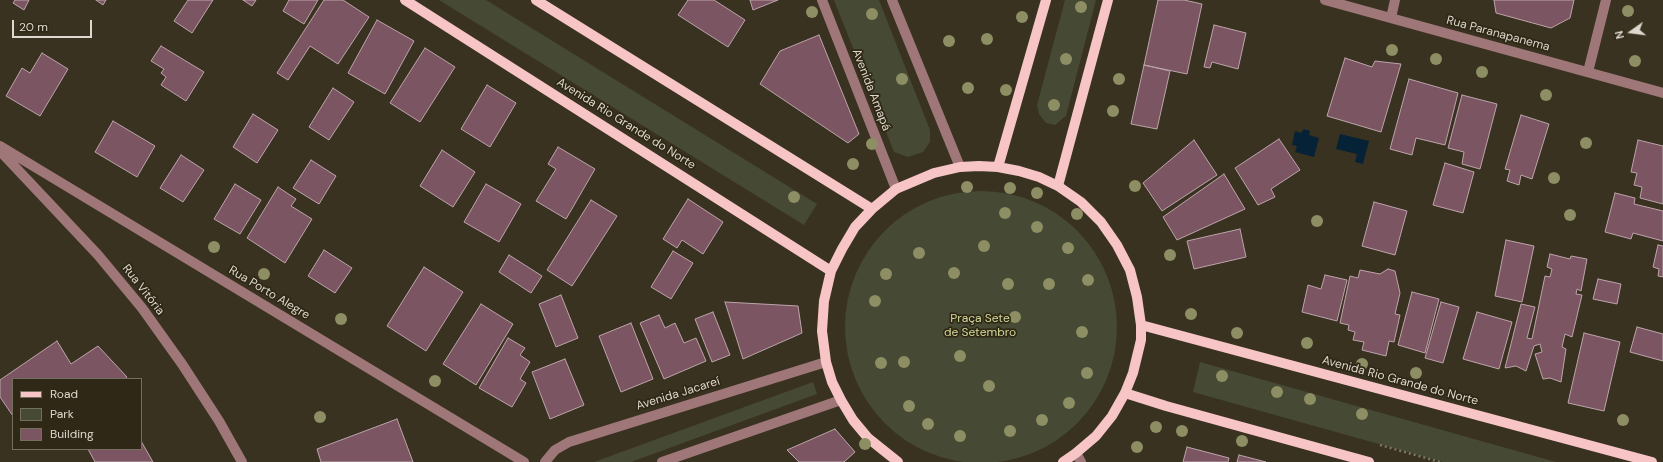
<!DOCTYPE html>
<meta charset="utf-8">
<style>
body{margin:0}
#map{position:relative;width:1663px;height:462px;overflow:hidden;background:#393220;font-family:"DM Sans",sans-serif}
canvas{display:block}
.legend{position:absolute;left:12px;top:378px;width:130px;height:72px;box-sizing:border-box;background:#2f2816;border:1px solid #756f60;margin:0;padding:5px 7px;list-style:none;font-size:12px;color:#ded9ce}
.legend li{display:flex;align-items:center;gap:8px;height:20px}
.legend b{width:20px;border:1px solid #756f60}
.north{position:absolute;left:1611px;top:12px;width:40px;height:40px;-webkit-text-stroke:3px #2f2816;paint-order:stroke;rotate:256deg;font-size:11px;font-weight:700;line-height:16px;text-align:center;color:#ded9ce}
.north::after{content:'';display:block;margin:auto;width:14px;height:18px;background:#ded9ce;clip-path:polygon(50% 0,100% 100%,50% 72%,0 100%)}
.scale{position:absolute;left:12px;top:20px;width:80px;height:18px;box-sizing:border-box;border:2px solid #ded9ce;border-top:0;padding-left:5px;font-size:12px;line-height:14px;white-space:nowrap;color:#ded9ce;-webkit-text-stroke:3px #2f2816;paint-order:stroke}
</style>
<div id="map">
<canvas width="1663" height="462"></canvas>
<ul class="legend">
<li><b style="height:5px;background:#f7c5c6"></b>Road</li>
<li><b style="height:11px;background:#464933"></b>Park</li>
<li><b style="height:11px;background:#7b5662"></b>Building</li>
</ul>
<div class="north">N</div>
<div class="scale">20 m</div>
</div>
<script>
const ctx = document.querySelector('canvas').getContext('2d');
ctx.lineJoin = 'round';
function fill(path, color) { ctx.fillStyle = color; ctx.fill(path, 'evenodd'); }
const toPath = rows => new Path2D(rows.map(r => 'M' + r).join(''));
function strokePath(path, color, width, dash) { ctx.strokeStyle = color; ctx.lineWidth = width; ctx.lineCap = dash ? 'butt' : 'round'; ctx.setLineDash(dash || []); ctx.stroke(path); }
function drawText(font, color, halo, rows, align = 'center') {
  ctx.font = font + ' "DM Sans",sans-serif'; ctx.lineWidth = 3.5; ctx.setLineDash([]); ctx.textBaseline = 'middle'; ctx.strokeStyle = halo; ctx.fillStyle = color; for (const [text, x, y, turn = 0] of rows) {
    ctx.save(); ctx.translate(x, y); ctx.rotate((+turn || 0) * Math.PI / 180); ctx.textAlign = isNaN(turn) ? turn : align; if (halo) ctx.strokeText(text, 0, 0); ctx.fillText(text, 0, 0); ctx.restore();
  }
}
fill(toPath([
 [439,0,486,0,817,204,804,225],
 [834,0,879,0,930,130,930,142,923,152,908,157,894,152],
 [1065,0,1096,0,1066,116,1055,125,1046,123,1039,114,1037,105],
 '845 327a136 136 0 1 1 272 0a136 136 0 1 1-272 0Z',
 [1200,362,1556,462,1443,462,1193,392],
 [813,382,817,394,631,462,594,462]
]), '#464933');
fill(toPath([
 [1304,129,1310,131,1309,135,1319,138,1314,157,1295,152,1297,146,1292,145,1295,131,1301,133],
 [1340,134,1369,141,1363,164,1355,162,1357,154,1336,149]
]), '#062237');
const building = toPath([
 [15,0,29,0,24,10,13,3,15,0],
 [96,0,106,0,103,5,96,0],
 [188,0,213,0,192,33,174,21,188,0],
 [243,0,256,0,252,6,243,0],
 [289,0,318,0,304,24,283,11,289,0],
 [324,0,343,0,369,17,338,64,310,46,288,80,277,73,324,0],
 [688,0,714,0,745,20,728,47,678,15,688,0],
 [750,0,778,0,753,10,750,0],
 [1158,0,1184,0,1202,4,1187,74,1144,65,1158,0],
 [1494,0,1574,0,1570,18,1551,28,1496,13,1494,0],
 [377,20,414,41,385,94,348,73,377,20],
 [1214,25,1246,33,1238,69,1212,62,1210,68,1204,67,1214,25],
 [819,35,859,134,848,143,760,84,780,51,819,35],
 [161,46,204,72,186,101,161,85,166,77,161,73,164,69,151,61,161,46],
 [425,48,455,67,420,122,390,103,425,48],
 [42,53,68,69,40,116,6,96,22,68,30,73,42,53],
 [1345,58,1372,67,1375,61,1401,64,1381,132,1327,116,1345,58],
 [1144,65,1170,71,1157,129,1131,124,1144,65],
 [1409,79,1458,93,1445,145,1416,138,1412,155,1390,149,1409,79],
 [487,85,516,103,490,147,461,129,487,85],
 [333,88,354,102,329,140,309,127,333,88],
 [1462,95,1497,104,1480,169,1462,164,1464,152,1448,148,1462,95],
 [253,114,278,130,257,163,233,147,253,114],
 [1521,115,1549,124,1532,179,1521,175,1519,185,1507,181,1510,170,1505,169,1521,115],
 [113,121,155,146,137,177,95,152,113,121],
 [1279,139,1300,170,1271,189,1275,197,1258,205,1235,168,1279,139],
 [1194,140,1217,175,1162,211,1143,183,1194,140],
 [1638,140,1663,146,1663,204,1640,198,1642,187,1634,185,1637,173,1631,172,1638,140],
 [558,147,595,169,566,219,536,201,556,169,548,164,558,147],
 [442,150,475,172,453,207,420,186,442,150],
 [181,155,204,170,183,202,160,188,181,155],
 [311,160,336,176,319,204,293,188,311,160],
 [1445,163,1474,172,1463,213,1433,205,1445,163],
 [1224,174,1245,209,1177,240,1163,217,1224,174],
 [235,184,261,200,240,234,214,219,235,184],
 [486,184,521,204,499,242,464,222,486,184],
 [278,187,296,199,291,206,312,219,285,263,247,238,278,187],
 [1615,193,1635,198,1634,204,1663,211,1663,241,1633,233,1631,239,1605,232,1615,193],
 [688,199,723,222,703,254,682,240,677,248,663,239,688,199],
 [591,200,617,216,572,286,547,270,591,200],
 [1374,202,1407,211,1395,255,1362,246,1374,202],
 [1240,229,1246,257,1194,269,1187,241,1240,229],
 [1506,240,1534,246,1522,302,1495,296,1506,240],
 [1658,245,1663,246,1663,277,1658,276,1659,269,1653,267,1658,245],
 [324,250,352,268,335,293,308,276,324,250],
 [673,251,693,263,671,299,651,287,673,251],
 [1550,254,1570,259,1571,256,1587,259,1581,291,1577,289,1576,294,1582,295,1572,337,1565,334,1562,347,1566,349,1561,382,1550,378,1543,379,1535,354,1542,352,1540,344,1534,346,1526,371,1516,366,1505,368,1521,304,1535,307,1527,338,1532,339,1545,276,1550,277,1552,269,1547,267,1550,254],
 [509,255,542,276,531,293,499,272,509,255],
 [424,267,463,292,426,351,387,326,424,267],
 [1388,269,1395,271,1400,293,1395,314,1400,315,1394,342,1389,341,1386,356,1362,350,1364,342,1353,340,1355,332,1348,330,1349,325,1340,323,1350,276,1358,278,1360,270,1380,274,1388,269],
 [1325,275,1347,280,1337,321,1302,312,1308,285,1321,289,1325,275],
 [1598,279,1621,284,1617,304,1593,299,1598,279],
 [1412,292,1439,299,1425,353,1398,345,1412,292],
 [561,295,578,338,556,347,539,304,561,295],
 [725,302,798,306,802,333,743,359,725,302],
 [1441,302,1459,307,1443,363,1425,358,1441,302],
 [481,304,513,324,476,385,443,364,481,304],
 [713,312,730,355,712,362,695,319,713,312],
 [1477,312,1512,322,1499,369,1463,359,1477,312],
 [659,315,665,328,675,323,684,343,696,338,706,361,664,379,640,323,659,315],
 [631,323,653,379,621,392,599,336,631,323],
 [1637,327,1663,334,1663,361,1630,352,1637,327],
 [1584,333,1620,342,1604,411,1568,403,1584,333],
 [508,338,525,348,520,355,530,362,520,379,526,383,512,407,479,388,508,338],
 [57,341,71,364,98,346,127,377,124,379,13,379,13,416,0,397,0,380,57,341],
 [565,359,584,405,550,419,532,372,565,359],
 [397,419,413,462,321,462,317,449,397,419],
 [835,429,855,452,844,462,799,462,787,450,835,429],
 [141,441,153,462,95,462,88,449,141,449,141,441],
 [1187,447,1229,458,1228,462,1183,462,1187,447],
 [1239,455,1266,462,1237,462,1239,455]
]);
fill(building, '#7b5662');
strokePath(building, '#bda4ab', 1);
strokePath(toPath([
 [1380,445,1440,462]
]), '#7d7768', 2.5, [2, 3]);
strokePath(toPath([
 [822,0,896,189],
 [892,0,960,167],
 [1325,0,1663,93],
 [1391,18,1395,0],
 [1588,72,1606,0],
 [0,146,524,462],
 [0,151,98,255,142,308,182,364,219,421,242,462],
 [1076,453,1081,462],
 [545,462,555,450,569,442,826,362],
 [662,462,841,400]
]), '#9f7778', 10);
strokePath(toPath([
 [405,0,831,271],
 [536,0,872,209],
 [998,167,1046,0],
 [1058,186,1108,0],
 [1141,325,1652,462],
 [1125,393,1166,406,1369,462],
 [898,462,868,438,853,420,841,400,832,382,826,362,822,331,824,301,831,271,842,249,855,227,872,209,896,189,934,173,960,167,979,166,998,167,1019,171,1039,177,1058,186,1081,202,1101,222,1117,245,1130,270,1137,297,1141,325,1141,340,1133,373,1125,393,1112,416,1096,436,1076,453,1063,462]
]), '#f7c5c6', 10);
ctx.fillStyle = '#8d8e63';
for (const [x, y] of [
 [1081,7],
 [1628,11],
 [812,12],
 [872,14],
 [1022,17],
 [987,39],
 [949,41],
 [1392,50],
 [1066,59],
 [1436,59],
 [1635,61],
 [1482,72],
 [902,79],
 [1119,79],
 [968,88],
 [1006,90],
 [1546,95],
 [1054,105],
 [1113,111],
 [1586,143],
 [872,144],
 [853,164],
 [1554,178],
 [1135,186],
 [967,187],
 [1010,188],
 [1037,193],
 [794,197],
 [1005,213],
 [1077,214],
 [1570,215],
 [1317,221],
 [1037,227],
 [984,246],
 [214,247],
 [1068,248],
 [919,253],
 [1170,255],
 [954,273],
 [264,274],
 [886,274],
 [1088,280],
 [1008,284],
 [1049,284],
 [875,301],
 [1191,314],
 [1015,317],
 [341,319],
 [1082,332],
 [1237,333],
 [1307,343],
 [960,356],
 [904,362],
 [881,363],
 [1362,364],
 [1087,373],
 [1416,373],
 [1222,376],
 [435,381],
 [989,386],
 [1277,392],
 [1310,399],
 [1069,403],
 [909,406],
 [1362,414],
 [320,417],
 [1042,420],
 [1623,420],
 [928,424],
 [1156,427],
 [1010,431],
 [1182,431],
 [960,436],
 [1242,441],
 [865,444],
 [1137,447]
]) { ctx.beginPath(); ctx.arc(x, y, 6, 0, 2 * Math.PI); ctx.fill(); }
drawText('12px', '#ded9ce', '#2f2816', [
 ["Rua Paranapanema",1498,34,15],
 ["Avenida Amapá",871,90,69],
 ["Avenida Rio Grande do Norte",626,124,32],
 ["Rua Vitória",143,290,52],
 ["Rua Porto Alegre",269,293,31],
 ["Avenida Rio Grande do Norte",1400,381,15],
 ["Avenida Jacareí",678,394,-17]
]);
drawText('12px', '#d1d99a', '#2f2816', [
 ["Praça Sete",980,319],
 ["de Setembro",980,333]
]);
</script>
